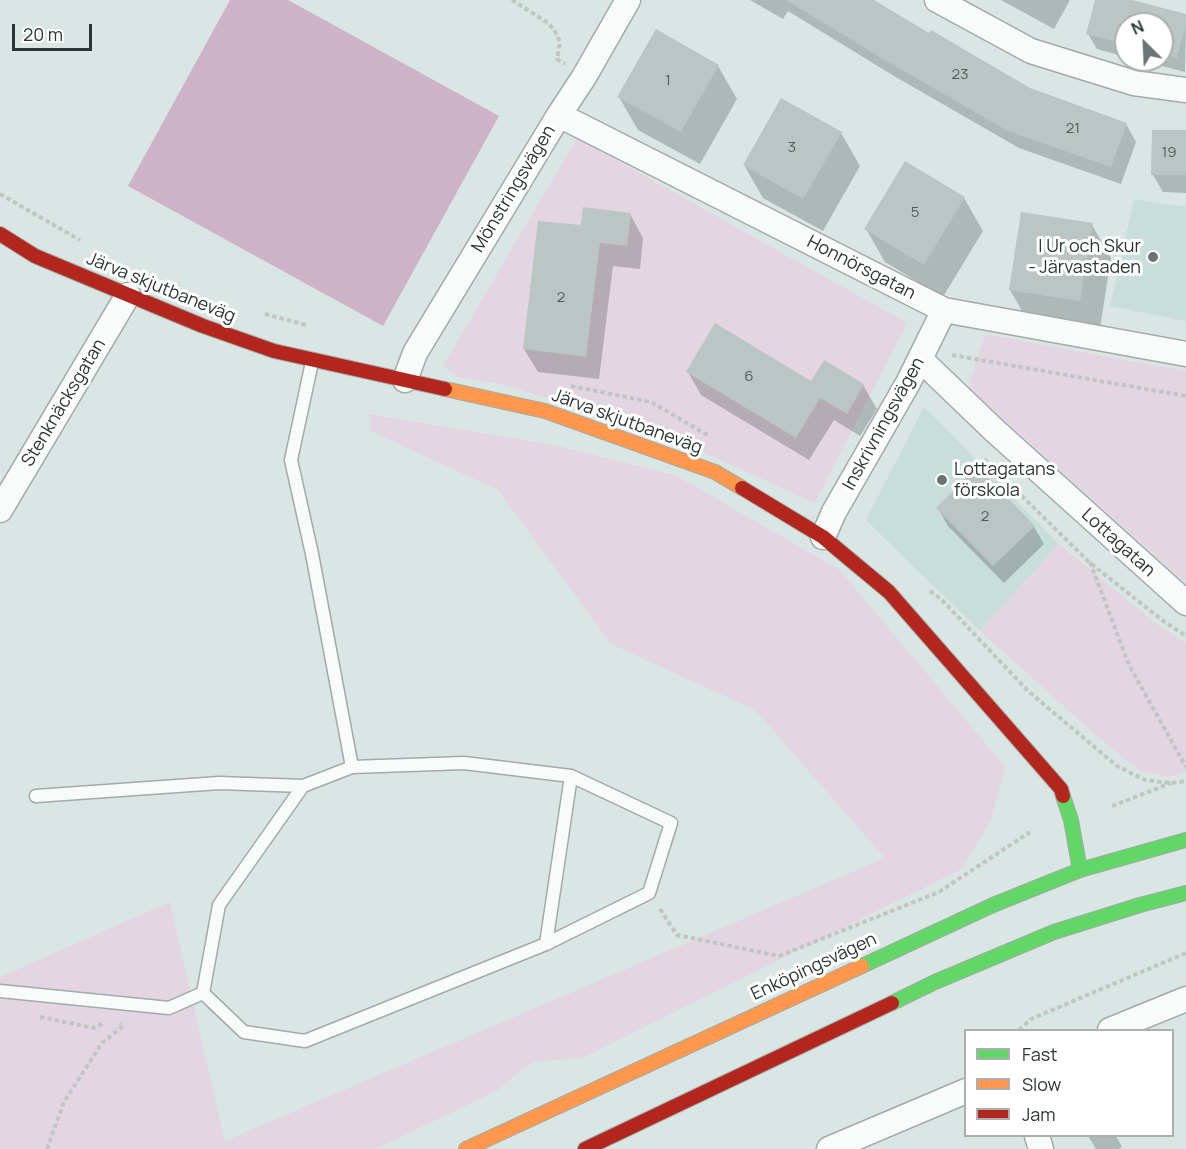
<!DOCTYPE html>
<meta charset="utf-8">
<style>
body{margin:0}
#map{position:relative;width:1186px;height:1149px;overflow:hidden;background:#dae6e4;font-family:Manrope,sans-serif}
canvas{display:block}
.legend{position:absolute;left:964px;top:1029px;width:210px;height:108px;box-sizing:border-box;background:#fff;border:2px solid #abafae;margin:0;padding:8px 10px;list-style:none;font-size:18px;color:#2d3634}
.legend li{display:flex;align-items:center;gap:12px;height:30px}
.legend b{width:30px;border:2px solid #abafae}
.north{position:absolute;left:1114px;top:12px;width:60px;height:60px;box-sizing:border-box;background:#fff;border:2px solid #abafae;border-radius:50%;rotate:336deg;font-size:16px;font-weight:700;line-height:24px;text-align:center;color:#2d3634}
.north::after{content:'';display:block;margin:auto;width:21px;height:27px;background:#6a7472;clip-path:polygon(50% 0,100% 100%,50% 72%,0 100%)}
.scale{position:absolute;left:12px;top:24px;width:80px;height:27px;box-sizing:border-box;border:3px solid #2d3634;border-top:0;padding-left:8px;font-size:18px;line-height:21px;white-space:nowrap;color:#2d3634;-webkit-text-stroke:4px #fff;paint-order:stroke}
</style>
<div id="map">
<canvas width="1186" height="1149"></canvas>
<ul class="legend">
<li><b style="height:8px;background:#63d668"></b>Fast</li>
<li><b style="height:8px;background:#ff974d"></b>Slow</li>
<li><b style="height:8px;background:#b3261e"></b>Jam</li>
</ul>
<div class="north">N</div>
<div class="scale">20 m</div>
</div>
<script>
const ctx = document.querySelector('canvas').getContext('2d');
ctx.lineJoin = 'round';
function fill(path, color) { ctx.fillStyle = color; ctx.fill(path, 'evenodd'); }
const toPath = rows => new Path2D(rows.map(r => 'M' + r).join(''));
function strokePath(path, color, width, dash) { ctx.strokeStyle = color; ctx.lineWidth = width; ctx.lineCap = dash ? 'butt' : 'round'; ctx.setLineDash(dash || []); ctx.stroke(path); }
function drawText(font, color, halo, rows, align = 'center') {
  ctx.font = font + ' Manrope,sans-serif'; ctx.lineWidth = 6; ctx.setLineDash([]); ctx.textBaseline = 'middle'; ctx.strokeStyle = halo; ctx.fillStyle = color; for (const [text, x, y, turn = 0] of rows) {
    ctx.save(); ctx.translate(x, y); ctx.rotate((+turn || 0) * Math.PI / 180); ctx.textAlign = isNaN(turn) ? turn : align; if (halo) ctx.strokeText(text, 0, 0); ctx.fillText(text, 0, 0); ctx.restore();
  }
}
fill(toPath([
 [1134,199,1186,207,1186,321,1110,306],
 [924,407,1059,544,980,631,866,520]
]), '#c8deda');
fill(toPath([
 [577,138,907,323,815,503,650,428,500,384,457,377,443,366],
 [985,334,1186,371,1186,583,968,388],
 [369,414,551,444,675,475,840,570,1005,767,991,820,962,869,582,1058,532,1062,496,1091,376,1149,0,1149,0,977,170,902,225,1141,885,858,755,710,611,644,498,490,371,431],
 [1059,544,1155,623,1186,643,1186,772,1169,777,1140,771,1097,736,980,631]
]), '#e3d6e2');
fill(toPath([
 [230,0,288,0,499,116,383,326,128,186]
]), '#ceb2c7');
fill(toPath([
 [750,0,871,0,930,35,1030,90,1126,124,1136,142,1121,184,1019,148,894,76,788,11,783,19],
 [1001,0,1070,0,1054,29],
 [1097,0,1126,0,1186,16,1185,72,1138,60,1162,60,1162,24,1126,24,1126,57,1097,49,1088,34],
 [718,66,737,99,700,164,638,130,619,97],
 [1186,132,1186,193,1163,192,1153,175],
 [841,133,860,166,823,231,763,198,744,165],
 [964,198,983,231,943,297,885,262,866,229],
 [630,214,643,238,640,269,613,266,599,379,538,372,524,349,583,227],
 [1092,225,1111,258,1099,334,1029,323,1010,290],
 [825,362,863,385,877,409,860,436,834,420,809,460,701,395,688,372,812,383],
 [938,508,1034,527,1044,544,1004,583,948,526],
 [1088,1136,1116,1136,1122,1147,1119,1149,1096,1149]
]), '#0003');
fill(toPath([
 [786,0,874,0,929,33,931,30,1030,88,1127,123,1111,167,1008,131,883,59],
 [1095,0,1132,0,1186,14,1186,24,1177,58,1162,54,1162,24,1126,24,1126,44,1086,34],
 [656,29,719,65,681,132,617,97],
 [781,98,842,132,803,199,743,165],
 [1152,130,1186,130,1186,175,1151,175],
 [905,161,965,197,924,265,864,229],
 [583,207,631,213,627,246,600,243,586,357,523,349,538,221,581,225],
 [1021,212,1093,223,1080,301,1009,290],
 [715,323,811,381,824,360,864,384,847,414,820,398,796,438,686,372],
 [977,467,1035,526,993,566,936,508]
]), '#bbc5c3');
const lane = toPath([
 [312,362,291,460,312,554,352,767],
 [464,763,571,776,671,823,649,893,546,944,305,1041,244,1032,203,993,219,905,303,786,352,767,464,763],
 [36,796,219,783,303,786],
 [546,944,571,776],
 [0,991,169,1008,203,993]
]);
const street = toPath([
 [937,0,1031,51,1134,83,1186,90],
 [559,115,944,310,1186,354],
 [920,359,994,430,1186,603],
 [405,380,415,353,559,115,584,77,628,0],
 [0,510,128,295],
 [823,537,834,512,908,383,944,310],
 [1110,1030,1186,999],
 [1037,1136,1041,1149],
 [829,1149,966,1091]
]);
const fast = toPath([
 [1063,796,1071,820,1080,870],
 [862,966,993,905,1080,870,1186,840],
 [892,1003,935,982,1054,932,1140,905,1186,893]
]);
const slow = toPath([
 [445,389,545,411,715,472,742,488],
 [466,1149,862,966]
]);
const jam = toPath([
 [0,234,35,256,203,326,274,351,445,389],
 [742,488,823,537,889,592,1061,789,1063,796],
 [585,1149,892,1003]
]);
strokePath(lane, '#a1aba9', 15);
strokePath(street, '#a1aba9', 27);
strokePath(fast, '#a1aba9', 16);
strokePath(slow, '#a1aba9', 16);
strokePath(jam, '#a1aba9', 16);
strokePath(toPath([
 [512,0,545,21,554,29,560,42,557,59,565,64],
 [0,194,80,240],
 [265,314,306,325],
 [952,355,1186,396],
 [571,386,651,402,709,436],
 [984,459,1089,562,1162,620,1186,636],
 [1090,562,1129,665,1186,767],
 [930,591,942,600,1028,691,1117,766,1145,780,1171,783,1186,781],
 [1112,806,1171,783],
 [660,909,677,935,779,956,939,892,1030,832],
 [40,1017,94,1028,105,1022],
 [1019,1030,1031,1019,1186,953],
 [47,1149,64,1102,102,1043,123,1026,120,1023]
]), '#c1c6c4', 4, [4.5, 3]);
strokePath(lane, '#f9fbfb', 12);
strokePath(street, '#f9fbfb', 24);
strokePath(fast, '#63d668', 14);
strokePath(slow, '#ff974d', 14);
strokePath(jam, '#b3261e', 14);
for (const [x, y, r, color] of [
 [1153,257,6,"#6a7472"],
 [942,480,6,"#6a7472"]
]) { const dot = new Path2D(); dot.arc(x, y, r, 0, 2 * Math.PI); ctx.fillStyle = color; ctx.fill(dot); strokePath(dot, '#fff', 2); }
drawText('15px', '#505a58', null, [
 ["23",960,75],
 ["1",668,81],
 ["21",1073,129],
 ["3",792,148],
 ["19",1169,153],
 ["5",915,213],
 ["2",561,298],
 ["6",749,377],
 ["2",985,517]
]);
drawText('18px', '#2d3634', '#fff', [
 ["Mönstringsvägen",514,189,-59],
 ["Honnörsgatan",861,268,27],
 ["Järva skjutbaneväg",161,288,22],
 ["Stenknäcksgatan",64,403,-59],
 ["Järva skjutbaneväg",627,422,20],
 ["Inskrivningsvägen",884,424,-61],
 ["Lottagatan",1118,543,42],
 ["Enköpingsvägen",814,967,-25]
]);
drawText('18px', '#2d3634', '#fff', [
 ["I Ur och Skur",1141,247],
 ["- Järvastaden",1141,268],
 ["Lottagatans",954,470,"left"],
 ["förskola",954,491,"left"]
], 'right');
</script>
